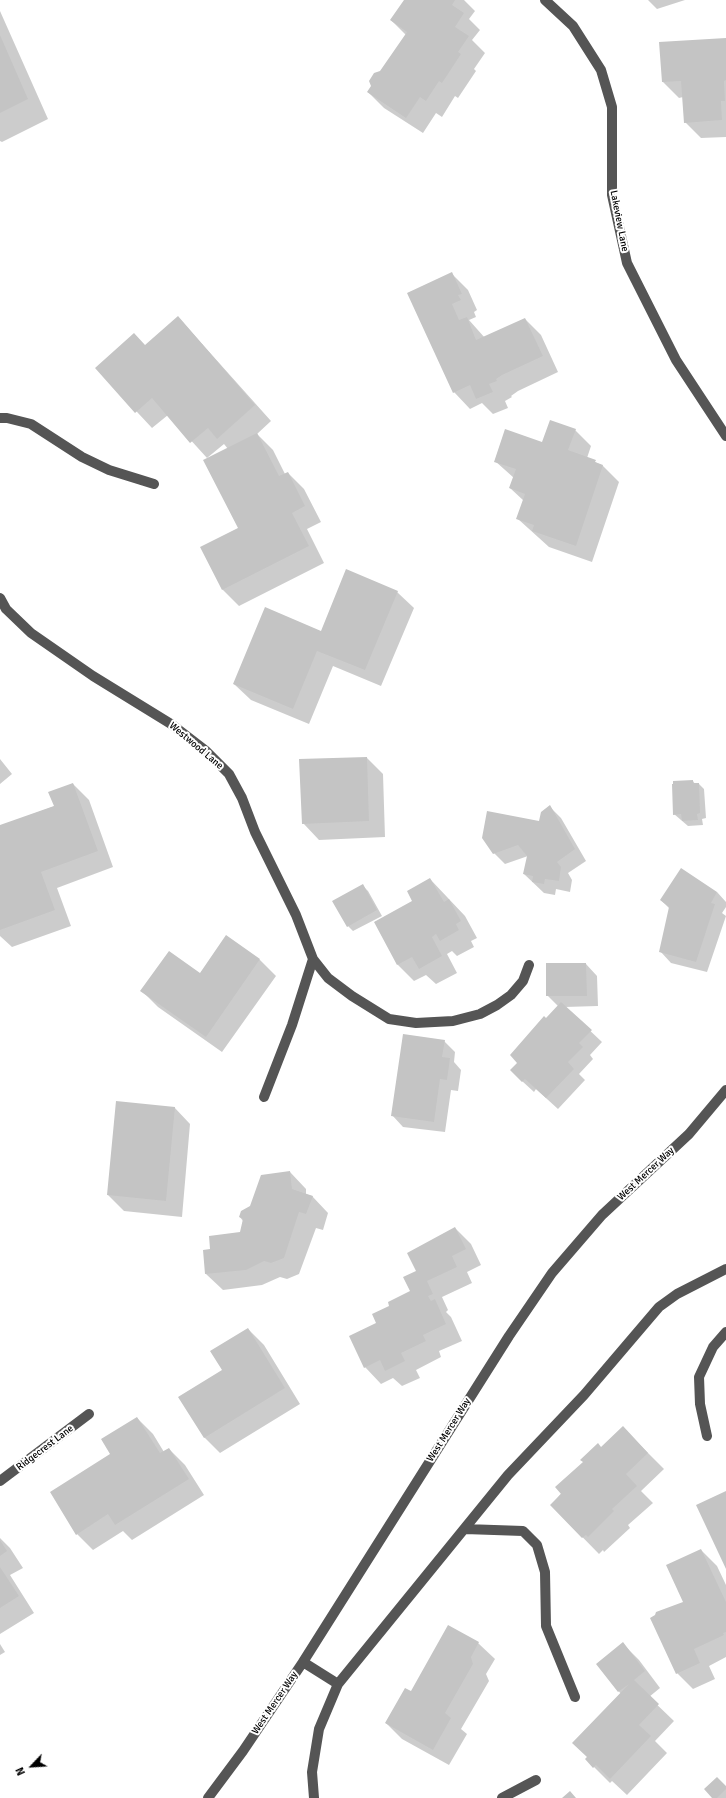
<!DOCTYPE html>
<style>
body{margin:0}
#map{position:relative;width:726px;height:1798px;overflow:hidden;background:#fff;font-family:Signika,sans-serif}
canvas{display:block}
.north{position:absolute;left:12px;top:1746px;width:40px;height:40px;-webkit-text-stroke:3px #fff;paint-order:stroke;rotate:245deg;font-size:11px;font-weight:700;line-height:16px;text-align:center;color:#000}
.north::after{content:'';display:block;margin:auto;width:14px;height:18px;background:#000;clip-path:polygon(50% 0,100% 100%,50% 72%,0 100%)}
</style>
<div id="map">
<canvas width="726" height="1798"></canvas>
<div class="north">N</div>
</div>
<script>
const ctx = document.querySelector('canvas').getContext('2d');
ctx.lineJoin = 'round';
function fill(path, color) { ctx.fillStyle = color; ctx.fill(path, 'evenodd'); }
const toPath = rows => new Path2D(rows.map(r => 'M' + r).join(''));
function strokePath(path, color, width, dash) { ctx.strokeStyle = color; ctx.lineWidth = width; ctx.lineCap = dash ? 'butt' : 'round'; ctx.setLineDash(dash || []); ctx.stroke(path); }
function drawText(font, color, halo, rows, align = 'center') {
  ctx.font = font + ' Signika,sans-serif'; ctx.lineWidth = 4; ctx.setLineDash([]); ctx.textBaseline = 'middle'; ctx.strokeStyle = halo; ctx.fillStyle = color; for (const [text, x, y, turn = 0] of rows) {
    ctx.save(); ctx.translate(x, y); ctx.rotate((+turn || 0) * Math.PI / 180); ctx.textAlign = isNaN(turn) ? turn : align; if (halo) ctx.strokeText(text, 0, 0); ctx.fillText(text, 0, 0); ctx.restore();
  }
}
fill(toPath([
 [405,0,464,0,475,11,469,19,480,30,472,40,485,53,474,69,476,71,458,98,455,96,442,117,436,113,423,133,384,108,368,92,406,35,391,20],
 [648,0,685,0,657,9],
 [0,11,48,119,2,142,0,141],
 [726,39,726,137,701,138,685,122,683,97,679,98,662,81],
 [452,274,468,290,477,310,474,312,476,317,469,320,485,338,525,319,541,335,558,372,518,391,511,396,512,397,505,401,508,408,493,414,482,403,470,409,454,392,408,293],
 [178,317,271,421,257,434,273,450,285,474,288,473,304,489,321,522,307,529,324,563,239,606,223,590,202,547,239,528,228,449,224,444,207,458,168,415,152,428,96,368,145,346],
 [575,430,591,446,587,458,603,466,619,482,592,562,549,547,518,519,524,501,510,488,514,478,495,461],
 [397,592,414,608,381,686,333,666,309,724,251,700,234,684],
 [367,758,383,774,385,837,319,840,303,823],
 [0,759,12,774,0,784],
 [693,781,695,784,699,784,704,789,706,818,702,819,703,825,688,826,674,814],
 [73,784,89,800,113,867,57,888,71,926,12,947,0,936,0,826,55,806],
 [550,807,561,818,586,861,568,873,572,880,570,892,556,889,555,895,544,893,524,874,528,856,505,864,494,853,540,822],
 [430,879,465,916,477,938,471,941,474,947,457,956,452,951,447,954,457,973,436,984,426,975,414,981,398,965,375,922,414,901],
 [363,886,368,891,382,916,353,931,348,926],
 [717,892,726,902,726,907,722,913,726,916,707,972,671,963,660,951,670,909,661,900],
 [226,937,260,960,276,976,222,1052,158,1007,142,991,200,974],
 [586,964,597,976,598,1006,565,1007,602,1042,590,1055,593,1059,579,1074,585,1080,558,1109,536,1089,534,1092,522,1081,518,1063,546,1019,558,1006,547,995],
 [444,1041,455,1052,454,1062,461,1070,458,1091,451,1090,445,1132,403,1127,392,1115],
 [174,1107,190,1124,182,1217,124,1211,108,1195],
 [290,1172,306,1189,306,1195,312,1196,328,1213,323,1230,316,1228,299,1274,287,1279,280,1277,262,1285,223,1290,206,1274,211,1250,241,1233,243,1221,240,1217],
 [455,1228,471,1244,481,1265,467,1272,472,1283,442,1297,448,1310,446,1312,451,1317,462,1341,439,1351,441,1357,416,1370,420,1378,402,1386,393,1378,381,1384,365,1367,377,1323,391,1306,411,1292,418,1272],
 [248,1329,264,1345,300,1404,220,1453,204,1437,223,1371],
 [137,1418,153,1434,164,1452,169,1449,185,1465,204,1495,132,1540,123,1531,93,1550,77,1534],
 [623,1428,664,1469,641,1491,653,1503,628,1525,630,1528,604,1552,603,1550,599,1554,551,1505,601,1448],
 [0,1538,10,1548,23,1568,10,1575,34,1613,0,1634],
 [701,1550,717,1566,726,1585,726,1657,709,1666,715,1679,693,1689,677,1673,685,1602],
 [449,1626,478,1643,495,1659,486,1674,489,1681,461,1729,467,1734,449,1765,402,1739,386,1723,412,1693],
 [0,1644,5,1652,0,1655],
 [623,1644,639,1660,660,1688,649,1697,674,1721,655,1741,667,1753,627,1795,612,1781,610,1783,586,1759,621,1694,597,1664],
 [726,1787,726,1798,714,1798]
]), '#0003');
fill(toPath([
 [404,0,455,0,452,5,464,13,455,27,469,36,458,52,461,54,442,83,439,81,426,101,420,97,406,118,367,92,371,86,369,81,374,73,380,71,407,32,390,20],
 [0,35,28,99,0,113],
 [726,38,726,80,724,81,725,101,721,101,722,120,684,123,681,81,662,82,659,42],
 [452,272,462,294,458,295,461,300,452,304,459,320,467,317,476,340,525,318,543,356,502,375,496,379,497,381,489,384,493,392,476,399,470,385,453,393,407,293],
 [178,316,255,405,217,439,208,428,190,443,152,398,135,413,95,368,134,333,145,345],
 [550,420,576,429,568,450,596,460,595,462,603,465,576,546,532,531,534,525,516,519,525,494,509,488,516,469,494,462,505,429,542,442],
 [257,433,279,476,288,472,305,506,292,513,309,546,222,590,200,547,238,528,203,460],
 [346,569,398,591,365,670,317,651,293,709,233,684,265,607,321,631],
 [367,757,369,821,302,824,299,759],
 [693,780,693,783,699,783,700,813,697,814,698,820,682,821,681,814,673,815,672,784,673,784,673,781],
 [73,783,98,851,41,872,55,910,0,930,0,825,54,806,48,792],
 [550,805,575,849,557,862,561,867,559,881,545,879,544,884,532,882,533,876,523,874,527,856,518,845,493,854,482,838,487,811,539,821,541,812],
 [681,868,717,892,711,903,715,904,696,962,659,952,669,907,660,900],
 [430,878,444,902,449,899,461,921,456,924,459,930,440,941,436,934,432,937,442,956,419,969,412,957,397,965,374,922,412,901,407,891],
 [363,884,377,910,347,927,332,901],
 [226,935,260,959,206,1037,140,991,169,951,200,973],
 [546,963,586,963,587,996,546,996],
 [561,1002,592,1030,579,1043,583,1047,568,1062,574,1069,546,1098,525,1079,522,1082,510,1070,517,1063,510,1055,544,1016,546,1018],
 [403,1034,445,1040,442,1057,450,1058,447,1080,440,1079,434,1122,391,1116],
 [116,1101,175,1107,166,1201,107,1195],
 [290,1171,292,1189,313,1196,306,1214,299,1212,284,1258,271,1263,264,1261,246,1270,205,1274,203,1250,210,1249,209,1236,240,1232,243,1219,239,1217,241,1211,250,1206,261,1175],
 [455,1227,466,1249,452,1256,457,1267,427,1281,433,1294,428,1296,431,1301,435,1299,446,1324,423,1335,426,1341,401,1353,405,1361,385,1371,380,1360,364,1368,349,1336,376,1323,372,1314,389,1306,388,1302,410,1291,403,1277,416,1271,407,1253],
 [248,1328,285,1388,204,1438,178,1397,222,1370,210,1351],
 [137,1417,160,1453,169,1448,189,1479,115,1525,108,1514,76,1535,50,1492,110,1454,101,1439],
 [623,1426,648,1453,626,1474,637,1486,612,1509,614,1511,588,1537,586,1535,582,1538,550,1505,561,1494,555,1487,583,1462,580,1460,598,1443,601,1447],
 [726,1491,726,1569,696,1505],
 [0,1540,7,1551,0,1556],
 [701,1549,726,1602,726,1632,723,1633,724,1635,694,1649,700,1663,676,1674,650,1618,655,1615,656,1612,683,1602,666,1565],
 [0,1567,19,1596,0,1608],
 [448,1625,479,1642,471,1657,473,1664,445,1713,451,1718,433,1750,385,1723,405,1688,411,1691],
 [623,1642,645,1671,634,1680,659,1704,639,1725,651,1736,610,1779,596,1765,593,1768,585,1759,587,1757,572,1743,629,1684,618,1692,596,1664],
 [717,1777,726,1786,726,1789,717,1798,712,1798,704,1789],
 [570,1791,576,1798,562,1798]
]), '#c4c4c4');
strokePath(toPath([
 [545,0,573,26,601,70,612,107,612,195,627,263,676,360,726,436],
 [0,418,7,418,31,424,82,457,109,470,154,484],
 [0,598,6,609,31,633,93,676,171,724,206,751,229,774,242,798,255,832,296,915,313,959,328,978,352,996,389,1019,416,1023,453,1021,480,1014,497,1005,511,995,523,981,529,965],
 [264,1097,292,1025,313,959],
 [707,1436,700,1404,699,1377,713,1347,726,1332],
 [0,1481,89,1414],
 [465,1529,523,1531,537,1545,545,1572,546,1626,575,1697],
 [303,1662,338,1684],
 [208,1798,243,1751,303,1662,509,1336,552,1273,602,1215,689,1134,726,1090],
 [314,1798,312,1772,319,1729,338,1684,508,1475,584,1395,659,1307,677,1294,726,1269],
 [502,1798,536,1780]
]), '#555', 10);
drawText('10px', '#000', '#fff', [
 ["Lakeview Lane",619,221,79],
 ["Westwood Lane",196,746,40],
 ["West Mercer Way",646,1174,-43],
 ["West Mercer Way",449,1430,-58],
 ["Ridgecrest Lane",45,1448,-37],
 ["West Mercer Way",275,1703,-56]
]);
</script>
